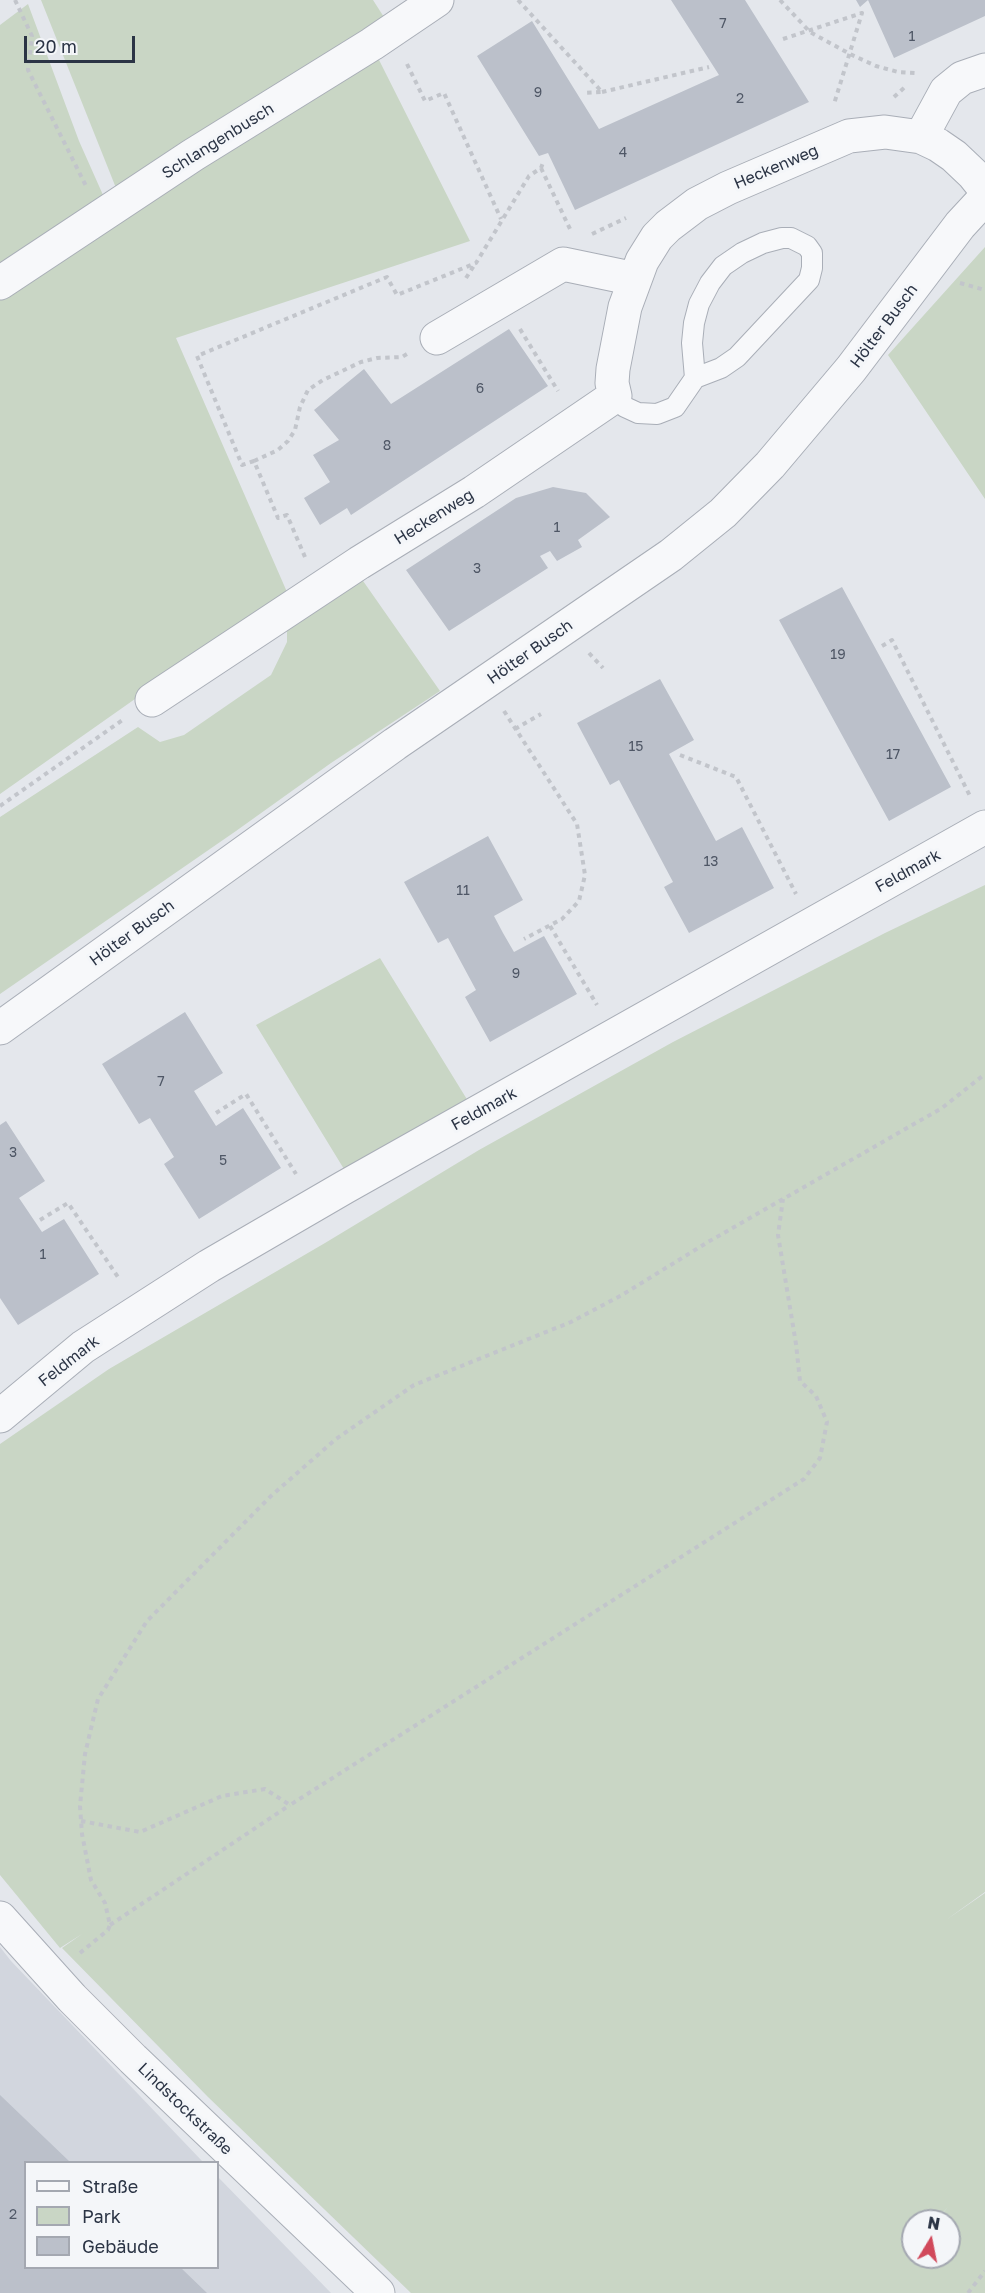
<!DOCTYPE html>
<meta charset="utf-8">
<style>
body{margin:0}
#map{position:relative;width:985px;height:2293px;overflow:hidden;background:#e4e7ec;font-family:"Golos Text",sans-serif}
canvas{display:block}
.legend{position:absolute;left:24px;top:2161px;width:195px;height:108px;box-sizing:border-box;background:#f4f6f9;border:2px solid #a4a8b1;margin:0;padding:8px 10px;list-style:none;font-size:18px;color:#2b3445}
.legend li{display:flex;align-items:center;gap:12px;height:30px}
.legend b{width:30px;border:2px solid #a4a8b1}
.north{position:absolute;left:901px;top:2209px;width:60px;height:60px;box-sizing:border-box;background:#f4f6f9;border:2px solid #a4a8b1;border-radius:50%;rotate:10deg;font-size:16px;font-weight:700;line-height:24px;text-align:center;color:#2b3445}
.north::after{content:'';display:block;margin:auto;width:21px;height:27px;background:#d1495b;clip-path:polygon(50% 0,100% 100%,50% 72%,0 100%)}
.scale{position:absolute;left:24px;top:36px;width:111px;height:27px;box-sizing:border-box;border:3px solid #2b3445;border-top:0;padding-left:8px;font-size:18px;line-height:21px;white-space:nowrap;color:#2b3445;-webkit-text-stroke:4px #f4f6f9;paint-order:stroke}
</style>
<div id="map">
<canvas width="985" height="2293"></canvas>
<ul class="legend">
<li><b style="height:8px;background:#f7f8fa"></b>Straße</li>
<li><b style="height:16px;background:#c9d6c5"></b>Park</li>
<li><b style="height:16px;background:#bbc0ca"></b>Gebäude</li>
</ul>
<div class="north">N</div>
<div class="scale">20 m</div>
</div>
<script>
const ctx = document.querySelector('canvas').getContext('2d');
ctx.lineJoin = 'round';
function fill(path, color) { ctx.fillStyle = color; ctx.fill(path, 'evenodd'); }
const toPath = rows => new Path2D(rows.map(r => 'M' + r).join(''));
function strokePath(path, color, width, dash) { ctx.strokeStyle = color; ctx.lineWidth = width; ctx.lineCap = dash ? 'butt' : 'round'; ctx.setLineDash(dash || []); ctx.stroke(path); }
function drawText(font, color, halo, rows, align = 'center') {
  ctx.font = font + ' "Golos Text",sans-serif'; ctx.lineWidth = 6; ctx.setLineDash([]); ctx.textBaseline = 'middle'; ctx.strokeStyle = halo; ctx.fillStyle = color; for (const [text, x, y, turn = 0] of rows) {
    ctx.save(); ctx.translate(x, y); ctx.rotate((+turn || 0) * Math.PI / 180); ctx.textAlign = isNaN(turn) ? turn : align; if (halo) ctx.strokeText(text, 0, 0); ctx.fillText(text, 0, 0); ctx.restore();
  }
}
fill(toPath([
 [0,1947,11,1961,203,2162,26,2162,26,2268,218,2268,218,2177,331,2293,0,2293]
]), '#d2d6de');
fill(toPath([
 [41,0,373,0,389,25,120,198],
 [28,4,79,141,107,204,0,276,0,25],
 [375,52,470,241,176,338,287,592,0,794,0,298],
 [985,247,985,499,888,355],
 [361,578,440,691,331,763,236,831,0,994,0,817,138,727,160,742,184,735,271,675,287,642,287,627],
 [985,885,985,1892,946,1920,985,1893,985,2293,411,2293,208,2097,62,1948,82,1934,60,1948,0,1875,0,1444,109,1369,325,1243,479,1150,673,1042,885,933],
 [948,2207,936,2221,949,2221,949,2257,913,2257,913,2221,935,2221],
 [380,958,468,1101,347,1174,256,1025]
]), '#c9d6c5');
fill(toPath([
 [671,0,745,0,809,102,575,210,548,153,539,156,477,56,532,21,599,129,719,75],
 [856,0,985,0,985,16,894,58,868,0,860,7],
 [509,329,548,386,351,515,347,508,320,525,304,498,330,482,313,455,339,440,314,410,364,369,391,404],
 [553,487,586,493,610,517,578,540,582,547,557,561,550,551,540,556,548,568,449,631,406,570,516,498],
 [842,587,951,787,889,821,779,620],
 [660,679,694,740,669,754,716,841,742,827,774,888,689,933,664,887,673,882,619,780,610,785,577,723],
 [488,836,523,900,494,916,503,933,514,952,544,936,577,994,490,1042,465,997,476,990,448,938,438,943,404,882],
 [185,1012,223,1073,194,1091,216,1126,243,1108,281,1168,199,1219,164,1164,174,1157,150,1118,139,1124,102,1064],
 [6,1121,45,1181,19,1198,42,1232,64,1219,99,1274,18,1325,0,1298,0,1125],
 [0,2095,70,2162,26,2162,26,2268,181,2268,207,2293,0,2293]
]), '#bbc0ca');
const service = toPath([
 [615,396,625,407,638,413,657,414,675,407,695,378,721,368,737,357,809,280,812,268,812,253,807,246,791,238,782,238,763,243,742,253,723,266,710,283,699,304,694,323,692,343,695,378]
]);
const minor = toPath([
 [985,70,962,78,946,91,921,137,938,145,954,156,973,174,985,189],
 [0,283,193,155,372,44,437,0],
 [437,338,563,264,635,279],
 [152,700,359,563,474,492,615,396,612,383,613,369,625,307,642,261,657,237,668,226,697,204,728,188,849,136,885,132,921,137],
 [0,1028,395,744,671,555,723,513,770,465,851,369,960,225,985,198],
 [0,1416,83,1347,209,1266,345,1187,985,827],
 [0,1918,72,1998,133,2059,378,2293]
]);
strokePath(service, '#a9aeb7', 22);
strokePath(minor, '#a9aeb7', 35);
strokePath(toPath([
 [15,0,32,36,28,70,86,186],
 [518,0,602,92,584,93],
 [780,0,810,32,850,54,876,66,898,72,915,73],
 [783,39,862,13,834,104],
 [407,64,425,101,444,93,501,219],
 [602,92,709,67],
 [894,97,906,86],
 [541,168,570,229],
 [592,234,626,218],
 [466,278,475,264],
 [960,283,985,290],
 [520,329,558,391],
 [254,461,278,450,288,441,295,430,300,407,308,390,323,380,361,362,377,358,402,357,407,354],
 [305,557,287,515,278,518,254,461,242,465,197,356,387,277,397,295,476,263,529,176,541,168,544,160],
 [882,646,892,640,970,796],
 [589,653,603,668],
 [504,711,577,824,585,875,579,901,562,919,524,939],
 [515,729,541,714],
 [680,755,736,777,796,894],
 [0,806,124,719],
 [550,926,597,1005],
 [216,1113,246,1094,296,1174],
 [40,1220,68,1203,120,1280],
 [81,1821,140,1832,222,1796,265,1789,290,1805,804,1479,820,1458,827,1422,816,1396,800,1381,796,1344,778,1235,783,1199],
 [110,1925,290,1805],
 [80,1953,108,1930,110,1925,105,1903,91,1880,82,1834,80,1806,85,1754,98,1699,147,1621,271,1496,336,1439,414,1385,571,1322,622,1295,708,1242,942,1108,985,1074],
 [968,2293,985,2271]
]), '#c2c5cb', 4, [4.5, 4.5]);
strokePath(service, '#f7f8fa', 20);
strokePath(minor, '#f7f8fa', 33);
drawText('14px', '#4f5766', null, [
 ["7",723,24],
 ["1",912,37],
 ["9",538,93],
 ["2",740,99],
 ["4",623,153],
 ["6",480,389],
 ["8",387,446],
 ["1",557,528],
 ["3",477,569],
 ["19",838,655],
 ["15",636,747],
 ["17",893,755],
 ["13",711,862],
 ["11",463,891],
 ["9",516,974],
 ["7",161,1082],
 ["3",13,1153],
 ["5",223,1161],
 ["1",43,1255],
 ["2",13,2215]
]);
drawText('16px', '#2b3445', '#f4f6f9', [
 ["Schlangenbusch",218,141,-32],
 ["Heckenweg",776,167,-23],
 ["Hölter Busch",884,326,-53],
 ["Heckenweg",434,517,-32],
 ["Hölter Busch",530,652,-35],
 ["Feldmark",908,871,-29],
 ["Hölter Busch",132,933,-36],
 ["Feldmark",484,1109,-29],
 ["Feldmark",69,1361,-38],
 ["Lindstockstraße",185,2109,44]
]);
</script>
